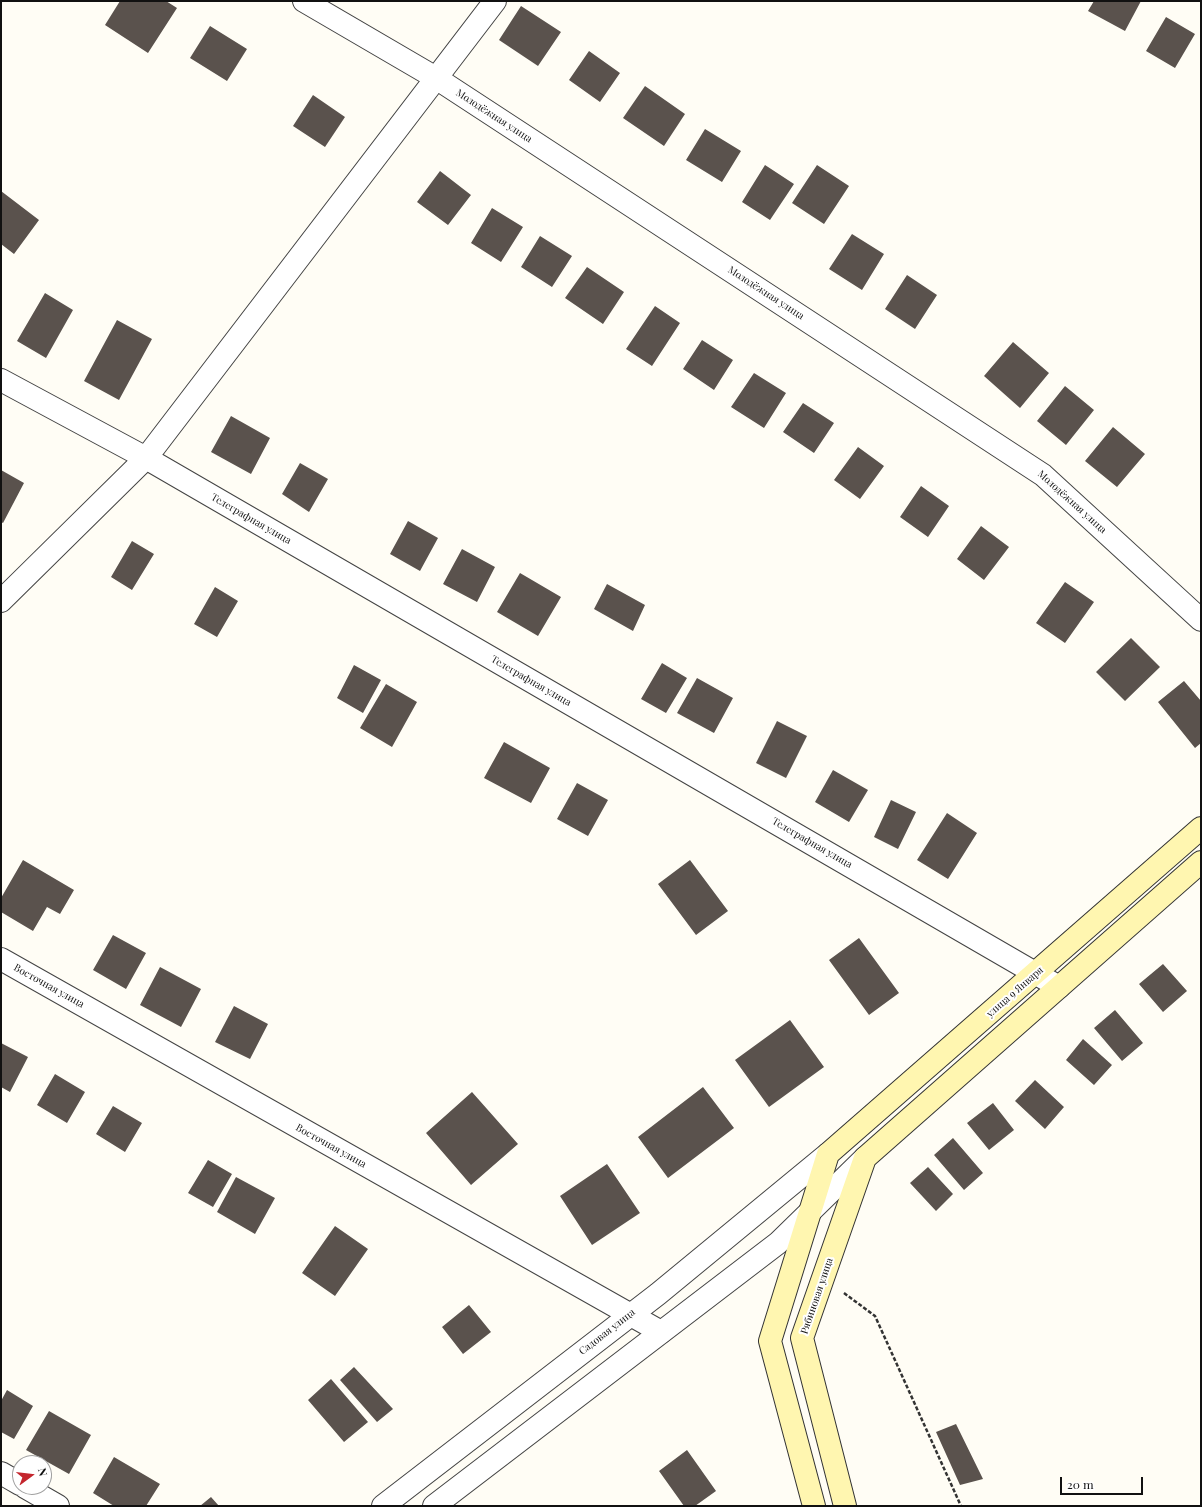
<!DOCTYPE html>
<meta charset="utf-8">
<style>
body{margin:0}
#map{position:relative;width:1202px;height:1507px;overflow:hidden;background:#fffdf5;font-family:"Playfair Display",serif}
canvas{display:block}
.frame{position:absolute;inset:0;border:2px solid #111;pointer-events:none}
.north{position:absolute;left:12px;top:1455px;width:40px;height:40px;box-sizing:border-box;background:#fff;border:1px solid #a0a0a0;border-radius:50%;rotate:75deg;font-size:11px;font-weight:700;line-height:16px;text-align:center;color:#111}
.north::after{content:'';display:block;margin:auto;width:14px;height:18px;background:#c4262e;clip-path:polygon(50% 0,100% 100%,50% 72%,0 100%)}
.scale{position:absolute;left:1060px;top:1477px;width:83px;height:18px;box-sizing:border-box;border:2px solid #111;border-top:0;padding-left:5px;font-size:12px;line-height:14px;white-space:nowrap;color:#111;-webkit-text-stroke:3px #fff;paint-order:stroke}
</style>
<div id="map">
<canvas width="1202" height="1507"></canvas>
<div class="frame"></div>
<div class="north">N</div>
<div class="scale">20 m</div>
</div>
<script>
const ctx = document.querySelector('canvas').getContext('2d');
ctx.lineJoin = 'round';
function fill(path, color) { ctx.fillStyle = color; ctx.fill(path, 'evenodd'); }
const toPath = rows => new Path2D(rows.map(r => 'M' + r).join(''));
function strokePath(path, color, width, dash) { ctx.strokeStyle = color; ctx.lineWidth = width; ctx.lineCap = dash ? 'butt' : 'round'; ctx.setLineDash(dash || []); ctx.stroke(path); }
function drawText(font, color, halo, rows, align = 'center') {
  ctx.font = font + ' "Playfair Display",serif'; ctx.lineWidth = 4; ctx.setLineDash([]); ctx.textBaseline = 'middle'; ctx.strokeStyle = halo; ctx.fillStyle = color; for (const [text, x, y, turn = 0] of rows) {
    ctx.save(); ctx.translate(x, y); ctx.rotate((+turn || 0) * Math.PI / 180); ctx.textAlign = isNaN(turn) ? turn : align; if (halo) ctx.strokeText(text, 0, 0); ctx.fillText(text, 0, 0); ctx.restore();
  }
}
fill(toPath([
 [120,1,166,1,177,8,148,53,105,25],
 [1094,1,1141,1,1125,31,1088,11],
 [521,6,561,32,538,66,499,40],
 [1166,17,1195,34,1175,68,1146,51],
 [210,26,247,49,227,81,190,58],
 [589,51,620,73,600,102,569,80],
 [645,86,685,114,664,146,623,118],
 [313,95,345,117,325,147,293,126],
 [705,129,741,151,722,182,686,160],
 [765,165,794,184,770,220,742,202],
 [817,165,849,186,824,224,792,203],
 [440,171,471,195,448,225,417,202],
 [1,191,39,220,14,254,1,244],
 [492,208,523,227,501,262,471,243],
 [852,234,884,254,862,290,829,269],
 [540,236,572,256,552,287,521,267],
 [587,267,624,292,603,324,565,298],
 [907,275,937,295,915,329,885,309],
 [45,293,73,310,46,358,17,341],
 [655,306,680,323,652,366,626,349],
 [117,320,152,339,119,400,84,381],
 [702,340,733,360,714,390,683,369],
 [1013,342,1049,373,1020,408,984,376],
 [754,373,786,393,764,428,731,407],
 [1065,386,1094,410,1066,445,1037,421],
 [803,403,834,423,814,453,783,432],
 [231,416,270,438,251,474,211,452],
 [1113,427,1145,454,1117,487,1085,461],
 [858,447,884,466,860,499,834,480],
 [300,463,328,479,309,512,282,494],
 [1,470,24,483,3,523,1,522],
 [921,486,949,506,928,537,900,517],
 [408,521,438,538,420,571,390,554],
 [981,526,1009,547,984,580,957,559],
 [132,541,154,554,132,590,111,577],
 [462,549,495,567,477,602,443,584],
 [520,573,561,597,538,636,497,612],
 [1065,582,1094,602,1065,643,1036,623],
 [607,584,645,605,633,631,594,609],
 [215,587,238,601,217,637,194,624],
 [1131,638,1160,667,1125,701,1096,672],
 [662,663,687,678,666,713,641,699],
 [354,665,381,680,363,713,337,698],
 [697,678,733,698,714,733,677,713],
 [1184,681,1201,701,1201,743,1195,748,1158,702],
 [386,684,417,702,392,747,360,728],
 [777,721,807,736,786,778,756,763],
 [504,742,550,768,531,803,484,778],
 [833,770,868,790,849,822,815,802],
 [577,783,608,800,588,836,557,819],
 [891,800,916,812,898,849,874,837],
 [947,813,977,833,948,879,917,860],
 [23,860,74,890,60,914,47,907,33,931,1,912,1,898],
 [690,860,728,911,696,935,658,884],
 [113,935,146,953,126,989,93,970],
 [859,938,899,993,869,1015,829,960],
 [1163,964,1187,991,1163,1012,1139,984],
 [160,967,201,989,181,1027,140,1005],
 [234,1006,268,1024,250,1059,215,1042],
 [1115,1010,1143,1043,1122,1061,1094,1028],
 [790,1020,824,1067,769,1107,735,1060],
 [1083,1039,1112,1065,1094,1085,1066,1060],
 [1,1043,28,1057,10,1092,1,1087],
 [55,1074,85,1092,67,1123,37,1105],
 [1035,1080,1064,1107,1045,1129,1015,1101],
 [703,1087,734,1128,668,1178,638,1137],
 [472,1092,518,1144,471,1185,426,1133],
 [993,1103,1014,1130,989,1150,967,1123],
 [113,1106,142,1123,125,1152,96,1134],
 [953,1138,983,1173,964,1190,934,1155],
 [208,1160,232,1174,213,1207,188,1193],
 [607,1164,640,1213,592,1245,560,1196],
 [928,1167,953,1194,936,1211,910,1183],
 [236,1177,275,1198,255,1234,217,1212],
 [335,1226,368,1249,335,1296,302,1273],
 [469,1305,491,1332,463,1354,442,1327],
 [354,1367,393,1409,377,1422,340,1380],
 [331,1379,368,1422,344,1442,308,1400],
 [7,1390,33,1406,14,1439,1,1432,1,1401],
 [49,1411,91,1435,69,1474,26,1450],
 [956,1424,983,1479,960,1485,936,1432],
 [687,1450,716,1491,695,1506,684,1506,659,1471],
 [114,1457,160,1484,146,1506,114,1506,93,1493],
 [211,1497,219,1506,200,1506]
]), '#5a524d');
const minor = toPath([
 [304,1,436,78,1043,475,1201,620],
 [1,380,146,458,1059,987],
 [1,601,146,458,495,1],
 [1,959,661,1332],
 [1,1473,20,1484],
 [25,1487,58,1506]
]);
const tertiary = toPath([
 [383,1506,658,1294,828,1154],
 [434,1506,778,1243,865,1158]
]);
const secondary = toPath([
 [814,1506,770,1341,828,1154,1201,828],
 [845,1506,802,1338,865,1158,1201,862]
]);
strokePath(minor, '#444', 24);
strokePath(tertiary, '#444', 24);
strokePath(secondary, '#333', 24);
strokePath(toPath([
 [844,1293,875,1316,961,1506]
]), '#333', 2.5, [4, 2]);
strokePath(minor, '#fff', 22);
strokePath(tertiary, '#fff', 22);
strokePath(secondary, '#fff6b0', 22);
drawText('10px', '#111', '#fff', [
 ["Молодёжная улица",494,116,33],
 ["Молодёжная улица",766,293,33],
 ["Молодёжная улица",1072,502,42],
 ["Телеграфная улица",251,519,30],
 ["Телеграфная улица",531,681,30],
 ["Телеграфная улица",812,843,30],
 ["Восточная улица",49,986,29],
 ["улица 9 Января",1015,992,-41],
 ["Восточная улица",331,1146,29],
 ["Рябиновая улица",817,1296,-71],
 ["Садовая улица",607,1332,-38]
]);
</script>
